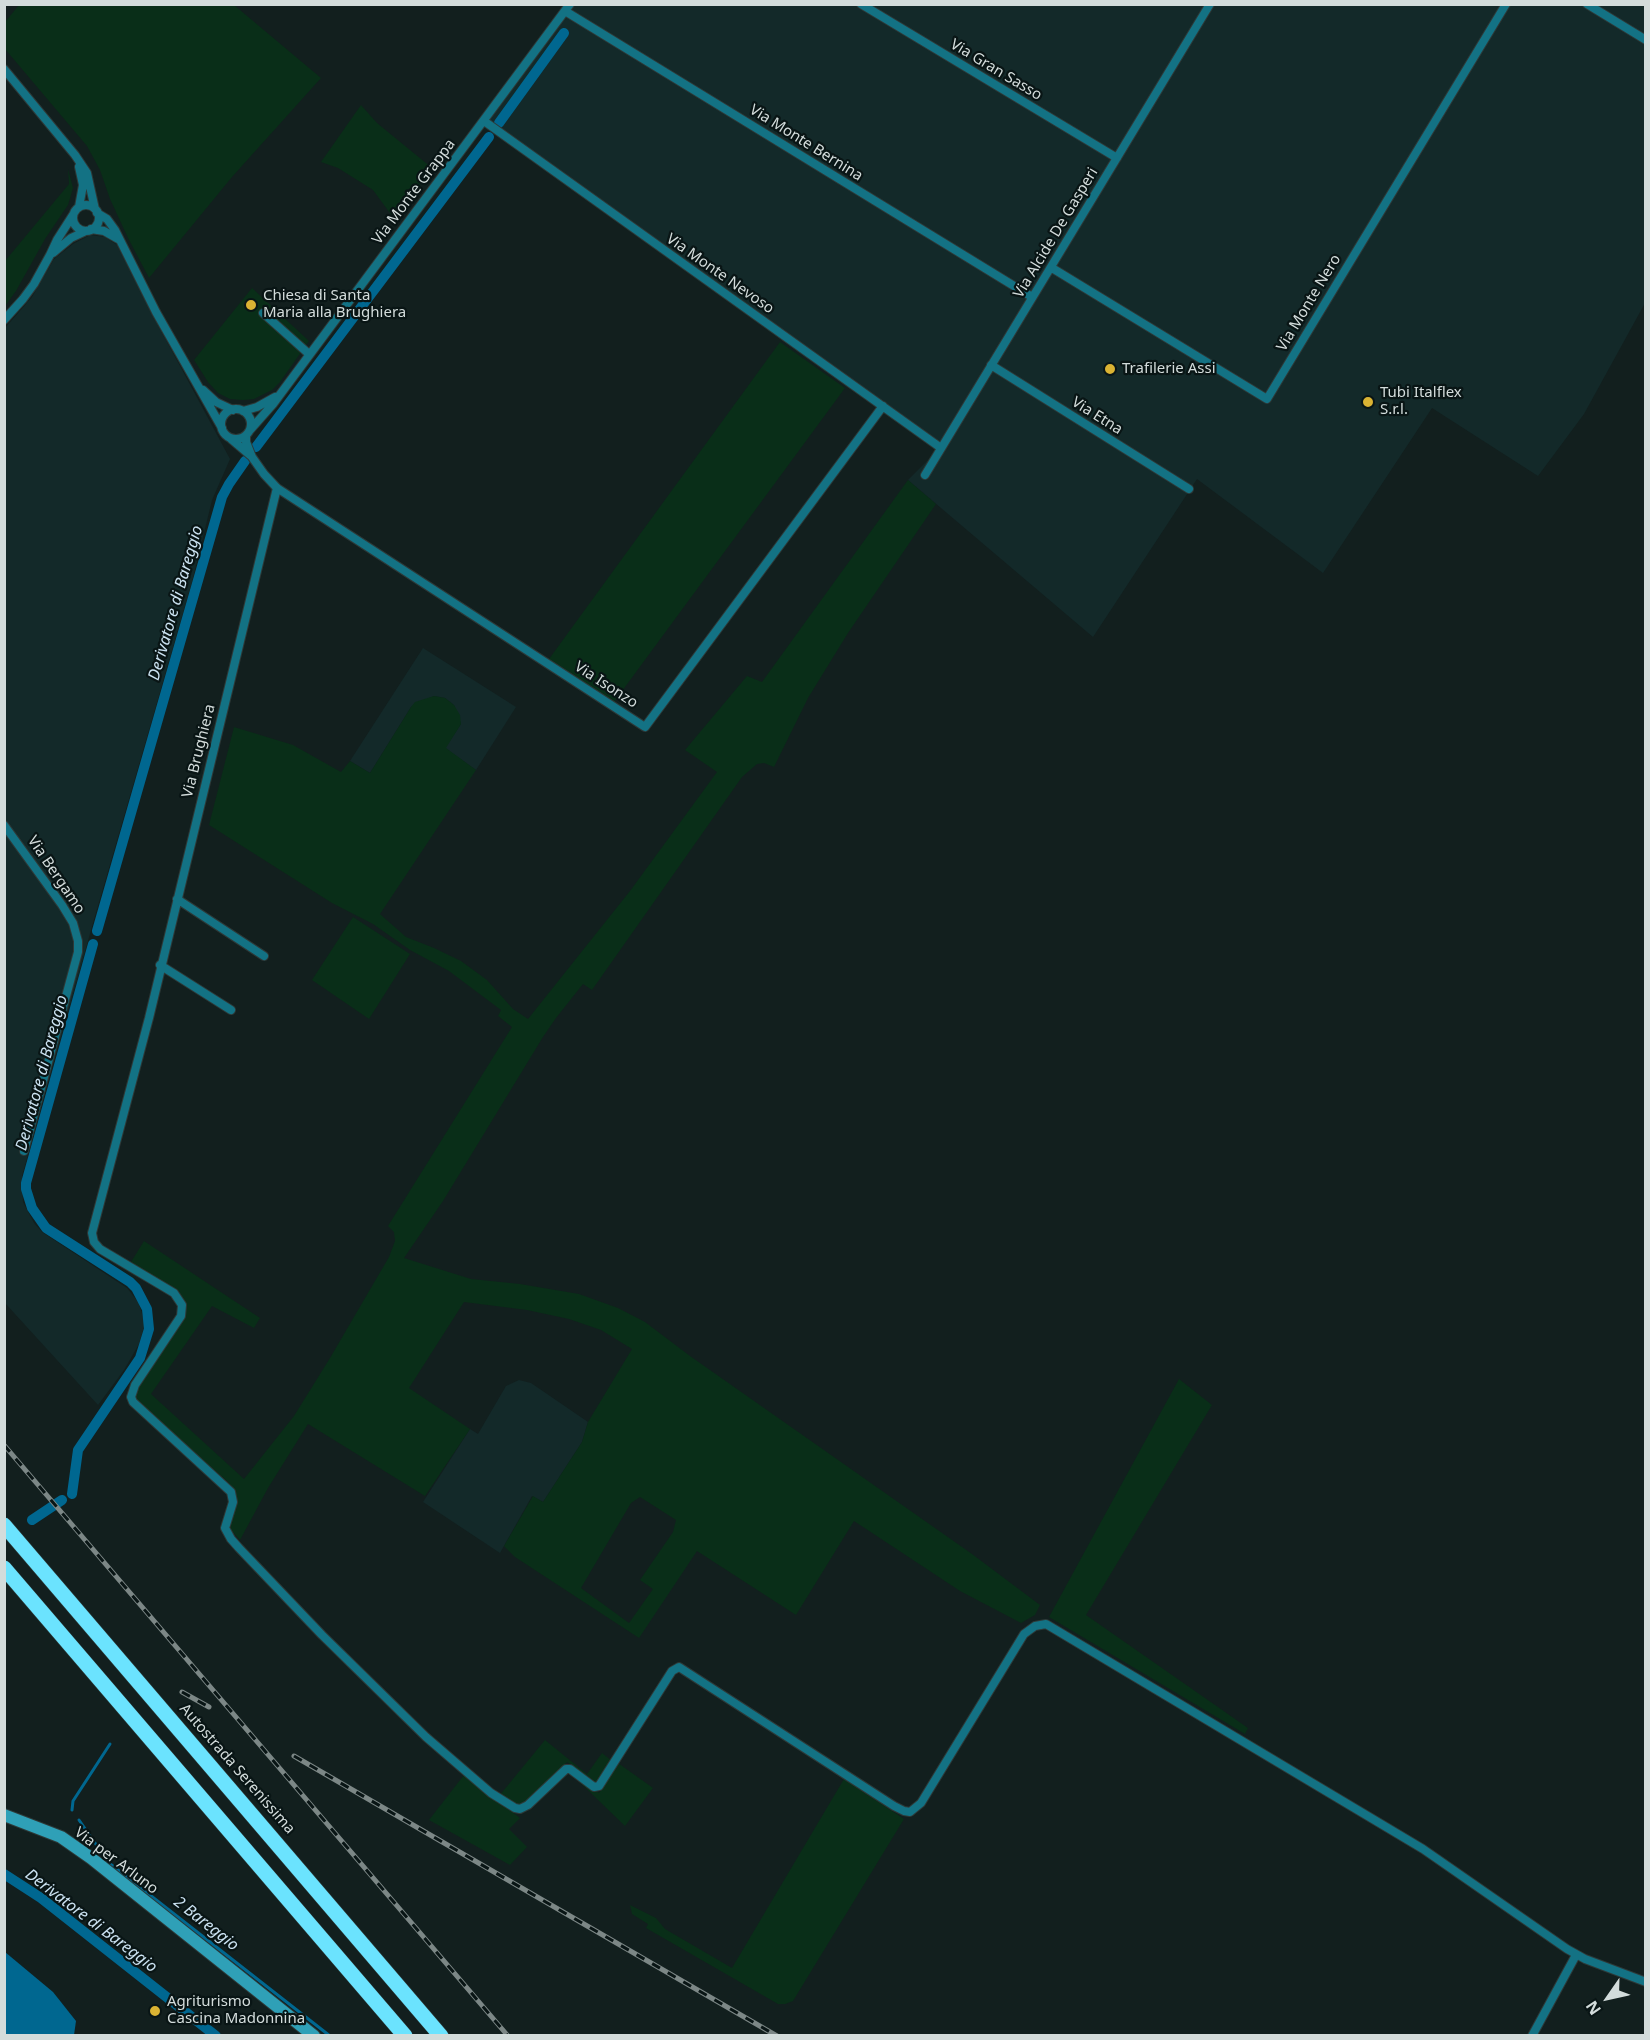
<!DOCTYPE html>
<style>
body{margin:0}
#map{position:relative;width:1650px;height:2040px;overflow:hidden;background:#121f1e;font-family:"Noto Sans",sans-serif}
canvas{display:block}
.frame{position:absolute;inset:0;border:6px solid #d3dcdb;pointer-events:none}
.north{position:absolute;left:1578px;top:1968px;width:60px;height:60px;-webkit-text-stroke:4px #091515;paint-order:stroke;rotate:236deg;font-size:16px;font-weight:700;line-height:24px;text-align:center;color:#d3dcdb}
.north::after{content:'';display:block;margin:auto;width:21px;height:27px;background:#d3dcdb;clip-path:polygon(50% 0,100% 100%,50% 72%,0 100%)}
</style>
<div id="map">
<canvas width="1650" height="2040"></canvas>
<div class="frame"></div>
<div class="north">N</div>
</div>
<script>
const ctx = document.querySelector('canvas').getContext('2d');
ctx.lineJoin = 'round';
function fill(path, color) { ctx.fillStyle = color; ctx.fill(path, 'evenodd'); }
const toPath = rows => new Path2D(rows.map(r => 'M' + r).join(''));
function strokePath(path, color, width, dash) { ctx.strokeStyle = color; ctx.lineWidth = width; ctx.lineCap = dash ? 'butt' : 'round'; ctx.setLineDash(dash || []); ctx.stroke(path); }
function drawText(font, color, halo, rows, align = 'center') {
  ctx.font = font + ' "Noto Sans",sans-serif'; ctx.lineWidth = 4.5; ctx.setLineDash([]); ctx.textBaseline = 'middle'; ctx.strokeStyle = halo; ctx.fillStyle = color; for (const [text, x, y, turn = 0] of rows) {
    ctx.save(); ctx.translate(x, y); ctx.rotate((+turn || 0) * Math.PI / 180); ctx.textAlign = isNaN(turn) ? turn : align; if (halo) ctx.strokeText(text, 0, 0); ctx.fillText(text, 0, 0); ctx.restore();
  }
}
fill(toPath([
 [573,5,1645,5,1645,303,1584,414,1538,476,1432,408,1323,573,1197,479,1093,637,908,480,940,448,488,121],
 [90,235,105,237,117,245,151,312,230,459,212,500,192,582,93,923,22,1176,23,1202,34,1223,42,1232,127,1288,139,1303,142,1314,145,1324,139,1344,124,1370,98,1405,5,1303,5,328,32,297,54,259,73,244],
 [423,648,516,707,476,770,445,748,461,724,454,705,445,698,434,696,411,707,370,773,350,761],
 [519,1380,531,1383,588,1422,582,1442,543,1502,532,1496,500,1553,423,1502,470,1429,478,1434,506,1386]
]), '#132929');
fill(toPath([
 [19,5,234,5,321,78,232,177,149,278,128,238,110,199,100,170,87,146,5,49,5,22],
 [361,105,377,123,432,168,395,220,373,190,338,168,321,162],
 [68,169,73,188,68,205,45,239,16,291,5,306,5,261,69,184],
 [252,288,309,341,280,382,272,390,254,399,243,400,230,399,218,393,208,382,194,360],
 [780,342,845,388,614,702,549,659],
 [908,480,936,504,848,633,808,698,774,767,764,763,757,764,742,777,592,990,583,984,556,1018,543,1037,443,1201,404,1258,471,1279,520,1284,579,1294,618,1308,645,1322,690,1356,972,1554,1040,1605,1035,1615,1021,1623,960,1591,854,1521,796,1615,697,1551,639,1638,515,1557,504,1546,533,1496,543,1502,582,1442,588,1422,632,1349,601,1330,569,1319,527,1310,464,1302,409,1388,470,1429,425,1496,308,1424,268,1488,240,1540,230,1529,233,1489,228,1482,138,1404,133,1392,171,1336,182,1302,131,1262,144,1241,260,1318,254,1328,212,1306,151,1394,244,1479,294,1416,330,1358,389,1257,395,1241,394,1232,388,1226,512,1027,498,1016,501,1010,449,971,410,950,373,924,332,903,209,825,234,727,293,745,341,772,350,761,370,773,411,707,415,702,434,696,445,698,454,705,460,715,461,724,446,748,476,770,380,914,406,937,434,948,461,961,487,980,513,1009,528,1019,630,891,717,772,685,750,747,676,762,682],
 [640,1497,676,1520,673,1532,640,1580,653,1589,629,1623,581,1588,631,1503],
 [353,917,410,954,369,1019,312,980],
 [1179,1379,1212,1405,1086,1615,1248,1728,1245,1734,1049,1617],
 [545,1740,587,1774,602,1753,612,1761,597,1783,567,1762,526,1804,517,1806,499,1796],
 [618,1763,653,1788,625,1826,568,1771,571,1771,599,1793],
 [464,1775,520,1818,509,1829,527,1847,510,1865,429,1820],
 [844,1779,904,1819,793,2001,785,2004,778,2004,646,1928,648,1924,632,1914,630,1905,656,1918,665,1929,732,1968]
]), '#092e18');
fill(toPath([
 [5,1952,53,1992,76,2021,74,2035,5,2035]
]), '#006790');
strokePath(toPath([
 [72,1810,73,1801,110,1744],
 [79,1820,109,1863,330,2036]
]), '#006790', 3);
strokePath(toPath([
 [499,123,564,33],
 [256,447,489,137],
 [97,931,222,497,229,484,245,461],
 [72,1494,78,1450,140,1358,149,1329,147,1309,136,1288,130,1282,46,1228,32,1208,26,1189,26,1183,93,944],
 [32,1520,62,1500],
 [4,1874,41,1898,216,2036]
]), '#006790', 10);
const street = toPath([
 [861,4,1117,158],
 [1587,4,1646,40],
 [565,11,1032,297],
 [4,69,75,155,87,173,95,209],
 [484,121,941,448],
 '73 218a13 13 0 1 1 26 0a13 13 0 1 1-26 0Z',
 [79,207,83,185,79,167],
 [97,213,107,219,115,230,156,312,222,428],
 [91,229,104,231,118,239],
 [53,253,71,238,86,231],
 [1052,268,1267,399,1506,4],
 [263,313,309,354],
 [4,320,23,299,34,284,50,255,57,240,73,215],
 [991,365,1189,489],
 [203,390,216,402,233,410],
 '221 424a15 15 0 1 1 30 0a15 15 0 1 1-30 0Z',
 [243,411,257,407,275,397],
 [250,430,273,404,570,4],
 [246,436,246,442,252,457,264,474,277,488,645,727,883,406],
 [231,439,251,456],
 [925,475,1210,4],
 [277,488,149,1018,92,1233,94,1242,100,1249,174,1293,182,1305,181,1316,135,1385,131,1397,133,1402,231,1492,233,1502,225,1528,231,1539,239,1548,322,1635,426,1737,491,1793,515,1808,520,1809,528,1805,566,1769,570,1769,594,1787,599,1786,672,1671,679,1667,894,1806,904,1811,910,1812,921,1803,1024,1634,1035,1626,1046,1624,1423,1849,1567,1949,1585,1959,1646,1982],
 [4,825,62,905,73,923,78,941,78,952,24,1151],
 [177,899,264,956],
 [160,965,231,1010],
 [1532,2036,1576,1955]
]);
const secondary = toPath([
 [4,1815,61,1837,91,1858,314,2036]
]);
const highway = toPath([
 [4,1525,441,2036],
 [4,1568,405,2036]
]);
strokePath(street, '#2d3938', 10);
strokePath(secondary, '#2d3938', 14);
strokePath(highway, '#2d3938', 16);
strokePath(street, '#137284', 8);
strokePath(secondary, '#2fa0b7', 12);
strokePath(highway, '#6be3fe', 15);
const rail = toPath([
 [4,1445,508,2036],
 [182,1692,209,1707],
 [294,1756,777,2036]
]);
strokePath(rail, '#7c8786', 5);
strokePath(rail, '#091515', 3, [9]);
for (const [x, y, r, color] of [
 [251,305,6,"#dab333"],
 [1110,369,6,"#dab333"],
 [1368,402,6,"#dab333"],
 [155,2011,6,"#dab333"]
]) { const dot = new Path2D(); dot.arc(x, y, r, 0, 2 * Math.PI); ctx.fillStyle = color; ctx.fill(dot); strokePath(dot, '#091515', 2); }
drawText('15px', '#d3dcdb', '#091515', [
 ["Via Gran Sasso",996,70,31],
 ["Via Monte Bernina",806,143,32],
 ["Via Monte Grappa",414,192,-53],
 ["Via Alcide De Gasperi",1056,233,-59],
 ["Via Monte Nevoso",720,274,35],
 ["Via Monte Nero",1309,303,-59],
 ["Via Etna",1097,416,32],
 ["Via Isonzo",606,685,33],
 ["Via Brughiera",199,751,-76],
 ["Via Bergamo",56,875,56],
 ["Autostrada Serenissima",237,1769,49],
 ["Via per Arluno",116,1861,37]
]);
drawText('15px', '#d3dcdb', '#091515', [
 ["Chiesa di Santa",263,296],
 ["Maria alla Brughiera",263,313],
 ["Trafilerie Assi",1122,369],
 ["Tubi Italflex",1380,393],
 ["S.r.l.",1380,410],
 ["Agriturismo",167,2002],
 ["Cascina Madonnina",167,2019]
], 'left');
drawText('italic 16px', '#cce3f2', '#091515', [
 ["Derivatore di Bareggio",176,603,-74],
 ["Derivatore di Bareggio",42,1073,-75],
 ["Derivatore di Bareggio",91,1921,37],
 ["2 Bareggio",206,1924,38]
]);
</script>
